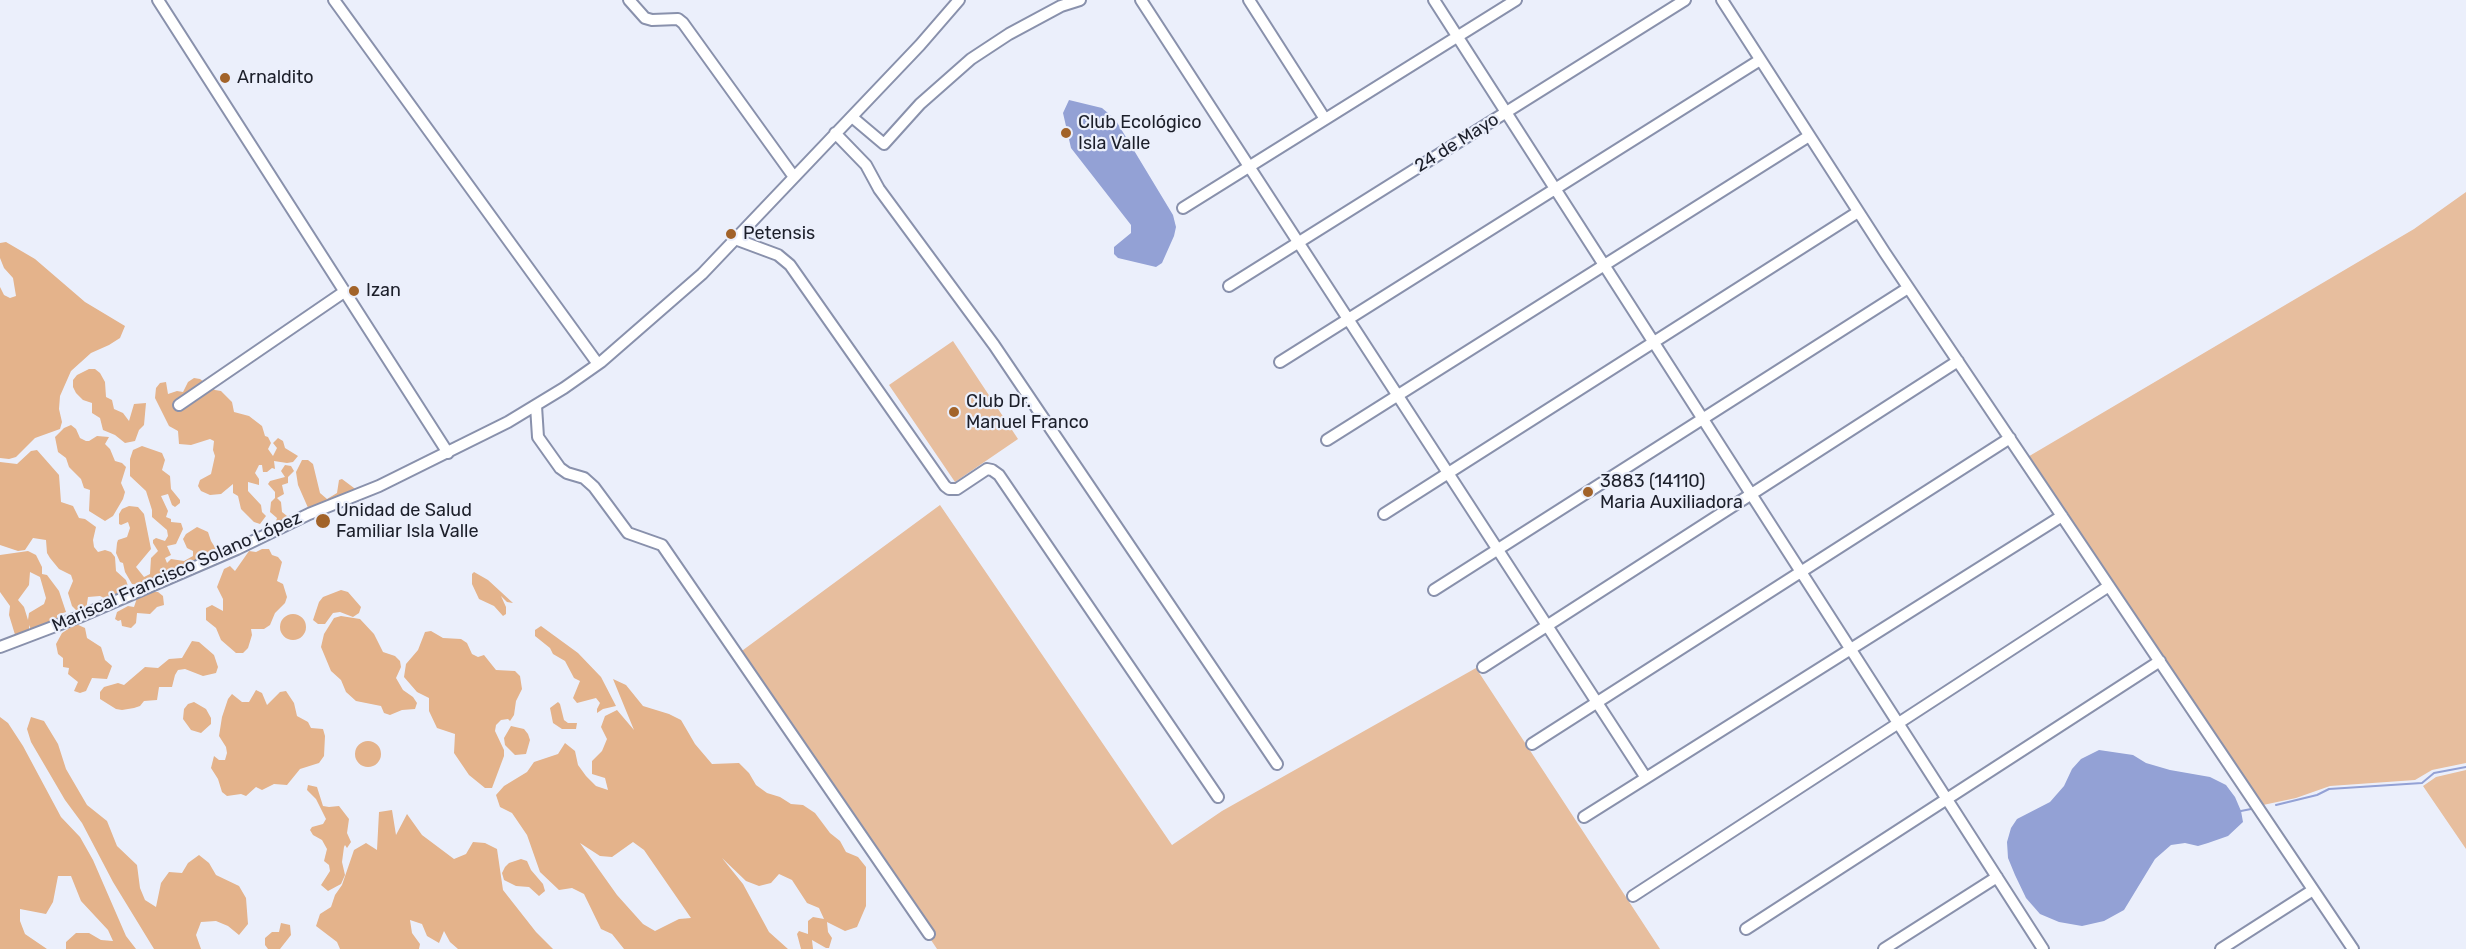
<!DOCTYPE html>
<meta charset="utf-8">
<style>
body{margin:0}
canvas{display:block;background:#ebeffb}
</style>
<canvas width="2466" height="949"></canvas>
<script>
const ctx = document.querySelector('canvas').getContext('2d');
ctx.lineJoin = 'round';
function fill(path, color) { ctx.fillStyle = color; ctx.fill(path, 'evenodd'); }
const toPath = rows => new Path2D(rows.map(r => 'M' + r).join(''));
function strokePath(path, color, width, dash) { ctx.strokeStyle = color; ctx.lineWidth = width; ctx.lineCap = dash ? 'butt' : 'round'; ctx.setLineDash(dash || []); ctx.stroke(path); }
function drawText(font, color, halo, rows, align = 'center') {
  ctx.font = font + ' Rubik,sans-serif'; ctx.lineWidth = 4.5; ctx.setLineDash([]); ctx.textBaseline = 'middle'; ctx.strokeStyle = halo; ctx.fillStyle = color; for (const [text, x, y, turn = 0] of rows) {
    ctx.save(); ctx.translate(x, y); ctx.rotate((+turn || 0) * Math.PI / 180); ctx.textAlign = isNaN(turn) ? turn : align; if (halo) ctx.strokeText(text, 0, 0); ctx.fillText(text, 0, 0); ctx.restore();
  }
}
fill(toPath([
 [2466,192,2466,763,2432,770,2415,780,2330,786,2296,798,2263,805,2026,458,2414,229],
 [953,341,1018,439,955,482,889,385],
 [940,505,1172,845,1222,811,1476,668,1660,949,937,949,931,940,935,936,739,653],
 [2466,770,2466,849,2423,786,2436,777]
]), '#e7be9e');
fill(toPath([
 [6,242,35,259,85,302,125,326,120,338,109,345,91,353,71,371,60,396,59,409,62,422,60,429,35,438,16,457,9,459,0,458,0,287,4,295,10,298,16,296,13,278,4,268,0,258,0,243],
 [89,369,95,369,100,373,105,382,106,397,112,400,114,409,123,413,129,421,134,404,146,403,144,425,139,430,135,441,125,443,115,435,103,430,100,418,92,413,92,403,83,400,76,393,73,387,73,380,77,375],
 [194,378,200,379,215,390,221,391,232,402,234,412,249,416,262,426,265,436,268,437,271,443,268,449,273,456,277,448,273,443,278,438,283,441,285,448,298,456,293,462,287,463,274,461,275,469,272,468,267,472,263,472,262,465,259,465,255,473,259,479,259,485,248,482,248,491,261,505,262,512,266,516,260,524,254,522,241,509,238,496,233,493,233,484,221,494,210,495,201,491,198,486,200,480,211,474,215,456,213,450,214,441,210,439,191,445,179,444,178,431,169,426,155,398,156,388,160,383,166,382,168,394,177,391,183,392,188,382],
 [71,425,76,429,80,438,86,441,89,441,97,436,109,437,105,444,110,449,115,461,122,463,126,467,121,483,125,492,123,499,113,516,105,521,89,511,90,490,84,488,81,479,69,467,66,458,58,452,55,437,64,428],
 [142,446,162,453,165,460,162,470,170,476,171,489,180,500,180,503,175,507,172,505,168,494,161,496,168,511,166,517,171,519,171,522,181,523,183,529,176,544,167,546,171,555,165,558,167,563,171,559,184,561,193,556,193,551,187,548,183,539,186,534,197,527,208,532,211,541,216,549,215,552,208,553,205,559,139,585,132,584,125,572,123,563,120,562,116,553,117,543,118,540,127,537,130,528,128,522,121,525,119,524,119,514,122,509,129,506,138,507,144,514,151,549,136,567,144,577,150,574,151,558,158,551,153,543,153,540,156,538,165,541,168,536,167,530,152,517,152,510,146,491,130,476,130,459,133,450],
 [37,450,59,475,61,502,73,506,79,518,85,519,96,527,93,540,94,547,98,552,105,550,111,552,115,557,116,571,126,580,128,586,126,592,108,600,100,596,88,597,86,610,81,615,72,606,68,593,73,581,71,575,59,569,50,558,47,553,46,540,33,538,25,550,18,551,0,545,0,462,17,464,31,451],
 [302,460,308,460,313,464,320,493,327,499,337,493,339,480,342,479,358,491,309,510,298,485,296,472],
 [285,465,291,466,294,471,288,477,288,483,282,485,284,494,277,498,281,502,282,512,287,516,287,522,274,527,277,518,270,512,271,502,275,498,275,492,268,484,270,481,285,477,281,471],
 [262,549,269,549,272,555,278,557,282,562,277,581,283,584,287,597,285,603,275,613,270,625,264,629,251,629,252,635,248,648,243,653,236,653,221,640,216,628,206,620,206,608,212,605,223,611,223,599,217,587,224,569,230,566,235,571,249,551,256,552],
 [28,551,36,555,42,567,42,574,47,575,59,591,66,612,57,615,57,622,31,630,29,625,29,633,16,638,9,615,10,606,0,592,0,555],
 [30,572,40,577,46,598,44,604,29,613,28,620,24,607,18,600,29,585],
 [474,572,488,580,513,603,507,602,501,596,506,607,506,614,503,616,494,606,479,599,472,584,472,574],
 [341,590,348,592,361,607,359,613,353,617,340,612,333,613,325,624,318,624,313,620,319,602,323,597],
 [148,592,158,592,163,596,164,605,157,607,150,614,137,613,136,623,131,628,122,626,121,620,118,621,115,619,117,612,128,606,134,607,137,598],
 '280 627a13 13 0 1 1 26 0a13 13 0 1 1-26 0Z',
 [341,616,360,619,374,634,383,652,395,656,400,661,401,667,396,678,403,690,413,697,417,703,415,709,402,710,390,715,384,713,381,706,356,701,346,692,341,680,331,671,321,647,324,634,334,618],
 [76,624,85,628,87,638,101,647,105,660,112,666,107,679,92,678,86,691,80,693,74,691,78,682,68,674,69,668,63,667,63,658,58,654,56,644,62,633],
 [541,626,578,653,601,677,616,706,603,709,597,713,597,709,600,703,596,698,577,703,573,698,580,681,574,678,565,661,553,654,550,648,535,636,535,630],
 [431,631,443,638,461,639,467,643,472,654,478,657,484,655,496,670,515,671,520,676,522,689,516,701,514,715,510,721,508,719,501,720,496,725,495,731,504,750,504,756,492,788,485,788,469,775,454,753,455,734,437,728,429,711,429,698,417,692,404,677,406,664,418,650,425,632],
 [192,641,199,642,214,655,218,667,216,673,203,676,185,669,178,670,175,675,172,687,159,687,157,700,144,701,140,706,134,708,122,710,116,709,100,699,100,692,104,687,118,683,124,685,145,667,158,668,169,659,182,658],
 [613,679,626,685,643,706,669,714,681,720,695,744,712,764,739,763,749,773,756,785,767,793,780,797,791,804,803,805,815,813,830,833,840,841,846,852,858,857,866,867,866,906,857,927,845,931,827,922,828,932,832,938,829,948,826,948,812,940,813,949,801,949,797,934,799,931,808,934,808,921,813,917,824,919,819,908,807,903,792,880,779,874,771,883,759,886,746,881,722,858,743,884,769,932,788,949,624,949,612,934,601,929,584,894,572,888,559,890,540,872,527,835,512,813,500,807,496,795,504,786,527,772,534,762,558,754,565,743,575,751,578,765,586,776,596,786,608,790,605,778,592,774,592,761,602,751,607,739,601,727,605,716,617,710,634,730],
 [633,842,644,850,691,918,679,919,655,931,643,924,617,895,580,843,600,856,612,857],
 [256,690,262,693,267,705,280,692,286,691,294,703,297,716,308,722,311,728,323,729,325,736,324,756,319,763,300,769,287,785,274,784,262,790,256,787,246,796,241,794,227,796,222,792,218,779,211,768,214,756,219,760,225,760,227,753,226,747,219,736,222,717,228,699,232,694,242,702,249,702],
 [194,702,206,709,211,718,211,724,201,733,191,730,183,719,184,709,188,704],
 [558,702,560,704,564,720,568,723,577,723,576,729,562,729,553,723,550,708],
 [0,717,8,723,23,746,61,817,80,837,93,860,126,936,136,949,66,949,66,942,76,933,89,933,101,940,113,941,108,930,81,901,71,876,58,876,53,902,46,914,20,909,20,921,25,934,47,949,0,949],
 [31,717,44,721,58,744,66,769,87,805,107,821,117,846,137,865,140,888,145,900,156,907,161,883,169,872,182,873,188,863,199,855,209,863,216,875,239,886,246,898,248,924,239,935,228,926,216,921,201,922,196,935,201,949,154,949,113,882,82,823,65,800,31,742,27,729],
 [511,726,524,729,528,734,530,740,526,754,515,755,505,745,504,738],
 '355 754a13 13 0 1 1 26 0a13 13 0 1 1-26 0Z',
 [308,785,317,787,323,806,329,807,339,806,349,819,347,833,351,842,347,848,345,845,344,847,342,862,345,875,341,884,328,891,321,885,330,871,329,865,324,861,327,849,322,840,313,835,310,830,312,827,323,824,326,819,316,799,307,790],
 [392,810,396,835,407,814,422,835,454,859,466,854,473,842,485,843,497,849,503,890,536,932,553,949,458,949,450,942,444,931,439,943,427,936,422,924,410,920,412,933,420,944,419,949,340,949,337,942,316,926,320,914,331,907,335,895,342,885,354,850,366,843,377,850,379,812],
 [521,859,527,861,531,870,543,884,545,891,539,896,529,887,516,886,504,880,502,873,505,867,509,863],
 [281,923,290,925,291,935,280,949,268,949,265,945,265,938,272,932,279,932]
]), '#e4b38b');
fill(toPath([
 [1069,100,1102,108,1115,119,1173,215,1176,227,1174,236,1162,263,1156,267,1118,258,1114,254,1114,247,1131,233,1131,225,1071,148,1063,113],
 [2099,750,2133,755,2146,763,2170,770,2210,777,2226,785,2235,797,2241,811,2243,822,2228,836,2208,843,2198,846,2185,843,2171,845,2155,859,2124,910,2104,921,2082,926,2059,922,2040,914,2026,898,2015,875,2008,858,2007,842,2011,828,2017,819,2050,802,2064,786,2072,769,2081,759]
]), '#93a1d5');
strokePath(toPath([
 [2276,805,2317,795,2329,789,2422,783,2434,773,2466,767],
 [2241,811,2251,809]
]), '#93a1d5', 2);
const minor = toPath([
 [158,0,448,453],
 [334,0,598,364],
 [629,0,645,18,652,20,678,19,683,23,794,177],
 [1141,0,1646,778],
 [1249,0,1325,119],
 [1434,0,2043,949],
 [1722,0,1885,253,2353,949],
 [852,117,884,144,920,104,971,59,1009,34,1061,6,1080,0],
 [835,133,866,165,879,189,994,345,1277,764],
 [1183,208,1516,0],
 [735,239,778,255,790,265,945,486,949,489,957,489,987,469,992,470,999,475,1218,797],
 [1229,286,1685,0],
 [1280,362,1760,60],
 [179,405,344,292],
 [536,406,538,437,560,468,567,473,584,478,594,487,628,533,662,545,929,934],
 [1327,440,1809,136],
 [1384,514,1858,212],
 [1434,590,1908,288],
 [0,647,79,617,237,549,309,514,379,486,508,422,564,388,601,362,702,274,920,45,959,0],
 [1483,667,1958,361],
 [1532,744,2010,438],
 [1584,817,2062,516],
 [1633,896,2109,586],
 [1746,929,2160,661],
 [1884,949,1997,877],
 [2221,949,2313,890]
]);
strokePath(minor, '#8991ac', 14);
strokePath(minor, '#fff', 10);
for (const [x, y, r, color] of [
 [225,78,6,"#a26329"],
 [1066,133,6,"#a26329"],
 [731,234,6,"#a26329"],
 [354,291,6,"#a26329"],
 [954,412,6,"#a26329"],
 [1588,492,6,"#a26329"],
 [323,521,8,"#a26329"]
]) { const dot = new Path2D(); dot.arc(x, y, r, 0, 2 * Math.PI); ctx.fillStyle = color; ctx.fill(dot); strokePath(dot, '#ebeffb', 2); }
drawText('18px', '#1c1f2a', '#ebeffb', [
 ["Arnaldito",237,78],
 ["Club Ecológico",1078,123],
 ["Isla Valle",1078,144],
 ["Petensis",743,234],
 ["Izan",366,291],
 ["Club Dr.",966,402],
 ["Manuel Franco",966,423],
 ["3883 (14110)",1600,482],
 ["Maria Auxiliadora",1600,503],
 ["Unidad de Salud",336,511],
 ["Familiar Isla Valle",336,532]
], 'left');
drawText('18px', '#1c1f2a', '#ebeffb', [
 ["24 de Mayo",1457,143,-32],
 ["Mariscal Francisco Solano López",177,572,-24]
]);
</script>
